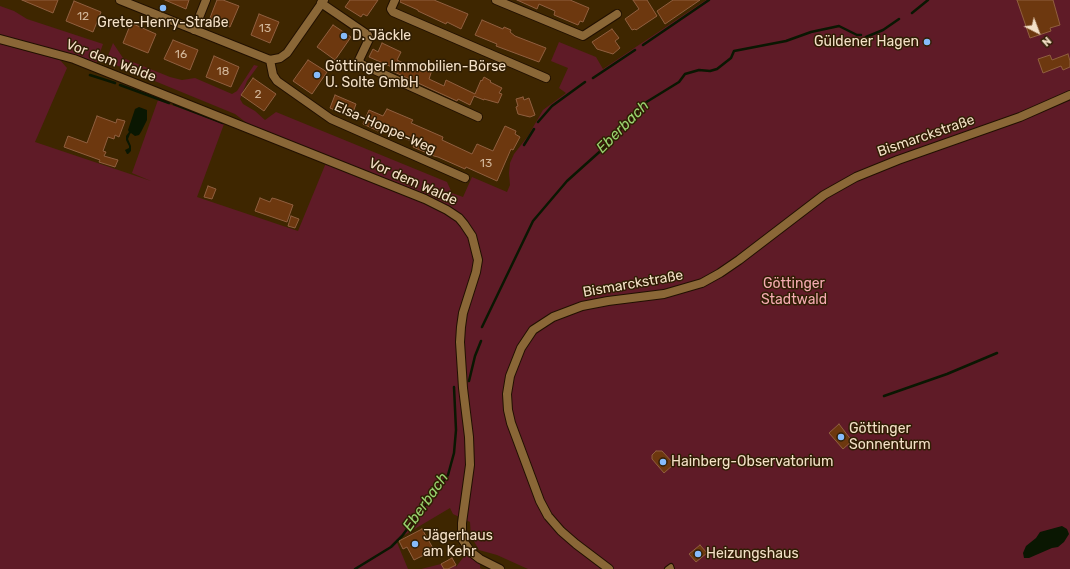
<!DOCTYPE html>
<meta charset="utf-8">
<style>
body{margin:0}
#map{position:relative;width:1070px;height:569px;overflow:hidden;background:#3e2600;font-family:Rubik,sans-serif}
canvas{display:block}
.north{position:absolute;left:1018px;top:12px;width:40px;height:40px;-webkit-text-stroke:3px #301e04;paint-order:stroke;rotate:138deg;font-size:11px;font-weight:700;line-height:16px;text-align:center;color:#f4e0c7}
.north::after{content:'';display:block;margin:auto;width:14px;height:18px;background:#f4e0c7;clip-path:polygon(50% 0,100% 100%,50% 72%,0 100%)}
</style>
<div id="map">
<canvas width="1070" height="569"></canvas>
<div class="north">N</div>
</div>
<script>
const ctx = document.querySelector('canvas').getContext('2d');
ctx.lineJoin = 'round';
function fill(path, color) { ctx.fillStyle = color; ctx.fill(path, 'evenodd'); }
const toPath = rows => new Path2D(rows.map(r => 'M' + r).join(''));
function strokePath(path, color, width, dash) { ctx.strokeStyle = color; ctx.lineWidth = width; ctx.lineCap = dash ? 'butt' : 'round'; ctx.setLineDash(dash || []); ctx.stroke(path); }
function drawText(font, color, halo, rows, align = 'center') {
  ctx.font = font + ' Rubik,sans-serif'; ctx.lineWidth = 3; ctx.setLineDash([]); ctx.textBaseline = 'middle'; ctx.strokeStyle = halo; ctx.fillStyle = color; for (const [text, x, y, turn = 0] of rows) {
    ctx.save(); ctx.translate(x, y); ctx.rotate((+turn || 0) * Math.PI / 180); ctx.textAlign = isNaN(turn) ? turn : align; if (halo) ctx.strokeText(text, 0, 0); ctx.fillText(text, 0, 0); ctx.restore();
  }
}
fill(toPath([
 [706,0,1070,0,1070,569,528,569,497,555,479,550,471,536,470,522,453,514,450,508,396,540,408,569,0,569,0,44,60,60,67,68,35,142,151,181,132,173,158,100,224,124,197,197,298,231,328,158,248,124,235,114,106,61,113,43,123,58,170,77,182,80,195,78,232,94,237,91,254,65,258,66,247,81,240,99,243,104,255,111,265,120,276,112,447,182,452,193,463,197,472,177,507,192,510,185,509,173,510,163,514,154,528,136,543,110,566,93,559,88,568,68,551,61,559,42,596,57,603,69],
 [0,6,14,11,27,19,103,44,96,64,0,35],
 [465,555,480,562,480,568,482,569,448,569,456,565,456,567],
 [441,564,444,569,421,569]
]), '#5f1b27');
fill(toPath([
 [139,107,147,110,147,120,141,132,139,135,135,136,131,133,130,134,128,139,131,146,131,151,128,154,127,154,125,150,129,148,129,146,126,140,126,136,129,132,128,130,135,109],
 [1062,526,1067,529,1069,534,1064,542,1058,547,1052,548,1029,558,1024,558,1023,553,1026,546,1036,538,1040,532]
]), '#0a1702');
strokePath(toPath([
 [912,13,928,0],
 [866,37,883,30,899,19],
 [643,45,709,0],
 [90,75,115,83],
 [593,78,635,50],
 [120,85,169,103],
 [174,104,223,123],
 [538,122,552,106,585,82],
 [524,145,534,129],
 [482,327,533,221,567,181,606,146,625,124,635,117,640,106,679,82,685,74,699,70,710,71,717,69,731,58,734,51,786,41,811,32,839,26,857,35,861,35],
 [469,381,475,356,481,341],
 [884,396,947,374,997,353],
 [355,569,391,547,402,536,448,475,454,453,456,430,454,387]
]), '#0a1702', 2.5);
const building = toPath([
 [22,0,58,0,53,13,22,0],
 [165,0,189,0,186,9,165,0],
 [217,0,223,0,239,6,230,27,210,18,217,0],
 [350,0,378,0,367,16,363,14,361,17,345,7,350,0],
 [400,0,434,0,468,14,461,29,447,22,446,24,418,11,418,10,400,2,400,0],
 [517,0,570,0,589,8,583,22,580,21,578,25,554,15,555,11,539,4,537,9,517,0],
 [633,0,647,0,657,16,636,30,635,29,632,30,625,19,639,9,633,0],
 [673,0,700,0,665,24,657,11,673,0],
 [1017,0,1053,0,1060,25,1050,28,1051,31,1030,38,1017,0],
 [74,1,101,12,93,32,66,21,74,1],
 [259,14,279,22,270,43,251,35,259,14],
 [482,20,503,29,504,27,511,30,510,32,515,36,546,48,539,62,496,46,497,44,475,35,482,20],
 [131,23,156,34,148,53,123,43,131,23],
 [333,25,351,37,335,60,317,47,333,25],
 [612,29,619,38,615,41,620,48,613,54,597,49,592,42,612,29],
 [173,40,198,50,190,70,164,59,173,40],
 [382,43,401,52,397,60,413,68,415,63,432,70,429,79,444,86,446,80,475,94,481,80,482,81,484,77,491,81,490,82,502,88,499,93,502,94,498,103,484,99,484,100,474,96,470,105,458,99,457,101,392,71,394,68,369,57,373,49,378,52,382,43],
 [1068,54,1070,61,1070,67,1063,70,1061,66,1043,73,1038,59,1050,55,1052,60,1068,54],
 [214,56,239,67,231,87,206,77,214,56],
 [308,60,327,72,312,94,293,81,308,60],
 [253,78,276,94,264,111,241,95,253,78],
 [335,95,356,104,352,115,347,113,346,115,330,108,335,95],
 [523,97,524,100,529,98,535,115,530,117,518,114,516,107,518,106,516,99,523,97],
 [387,109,413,120,411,123,443,137,442,140,472,154,477,144,493,151,505,126,516,131,515,134,520,137,513,150,511,149,497,181,466,167,465,169,438,157,434,156,413,147,415,143,380,127,378,131,363,124,369,110,383,116,387,109],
 [97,116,116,123,117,119,125,121,119,137,115,135,114,139,108,137,103,151,106,152,104,156,118,160,115,167,99,162,100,160,64,147,68,136,87,143,97,116],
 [208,186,216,189,212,199,204,197,208,186],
 [260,198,270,202,272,198,276,199,293,205,287,222,255,211,260,198],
 [291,216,299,219,295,228,288,226,291,216],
 [839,424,852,441,843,449,829,433,839,424],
 [656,451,662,451,674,464,664,473,652,459,652,455,656,451],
 [422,529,434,550,414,560,407,547,403,549,399,541,422,529],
 [700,545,707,553,696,562,689,554,700,545],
 [452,558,456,565,448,569,444,569,441,564,452,558]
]);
fill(building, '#6d380f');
strokePath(building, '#905f3f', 1);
const lane = toPath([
 [667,569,671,566,672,569]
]);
const street = toPath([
 [120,0,270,60,280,58,287,53,324,0],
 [395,0,391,9,393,12,546,78],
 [496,0,583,36,617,14],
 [321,3,368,35,369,39,359,60,361,64,478,117],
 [194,30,206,0],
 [0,39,74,59,425,199,447,210,459,218,464,224,472,236,478,260,476,272,463,313,461,327,460,342,463,388,469,437,470,465,462,523,462,539,471,552,480,559,500,569],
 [270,60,273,75,277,81,331,119,465,178],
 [609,569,576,544,561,531,548,516,540,501,511,423,508,410,507,394,510,376,521,348,533,330,553,317,582,306,608,301,664,294,702,283,720,273,739,260,824,195,856,177,898,160,1020,117,1070,95]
]);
strokePath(lane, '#211000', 6);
strokePath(street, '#211000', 10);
strokePath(lane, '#8a6737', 4);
strokePath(street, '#8a6737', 8);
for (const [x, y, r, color] of [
 [163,8,4,"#86bbfb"],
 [344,36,4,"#86bbfb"],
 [927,42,4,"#86bbfb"],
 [317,75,4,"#86bbfb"],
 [841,437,4,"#86bbfb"],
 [663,462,4,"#86bbfb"],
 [415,544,4,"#86bbfb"],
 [698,554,4,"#86bbfb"]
]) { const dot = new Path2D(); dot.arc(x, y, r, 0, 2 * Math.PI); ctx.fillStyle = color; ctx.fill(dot); strokePath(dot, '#301e04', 1.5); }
drawText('12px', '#d2b699', null, [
 ["12",83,17],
 ["13",265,29],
 ["16",181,55],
 ["18",223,72],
 ["2",258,95],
 ["13",486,164]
]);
drawText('14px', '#f4e0c7', '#301e04', [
 ["Grete-Henry-Straße",163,23,"center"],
 ["D. Jäckle",352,36],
 ["Güldener Hagen",919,42,"right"],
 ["Göttinger Immobilien-Börse",325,67],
 ["U. Solte GmbH",325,83],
 ["Göttinger",849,429],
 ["Sonnenturm",849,445],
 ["Hainberg-Observatorium",671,462],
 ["Jägerhaus",423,536],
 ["am Kehr",423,552],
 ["Heizungshaus",706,554]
], 'left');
drawText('14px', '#f4e0c7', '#301e04', [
 ["Vor dem Walde",111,61,21],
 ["Elsa-Hoppe-Weg",385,128,24],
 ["Bismarckstraße",926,136,-19],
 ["Vor dem Walde",413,182,24],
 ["Bismarckstraße",633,284,-10]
]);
drawText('14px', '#f4abb1', '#301e04', [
 ["Göttinger",794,284],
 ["Stadtwald",794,300]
]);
drawText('italic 15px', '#99d36f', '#301e04', [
 ["Eberbach",623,127,-45],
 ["Eberbach",426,502,-55]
]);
</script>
